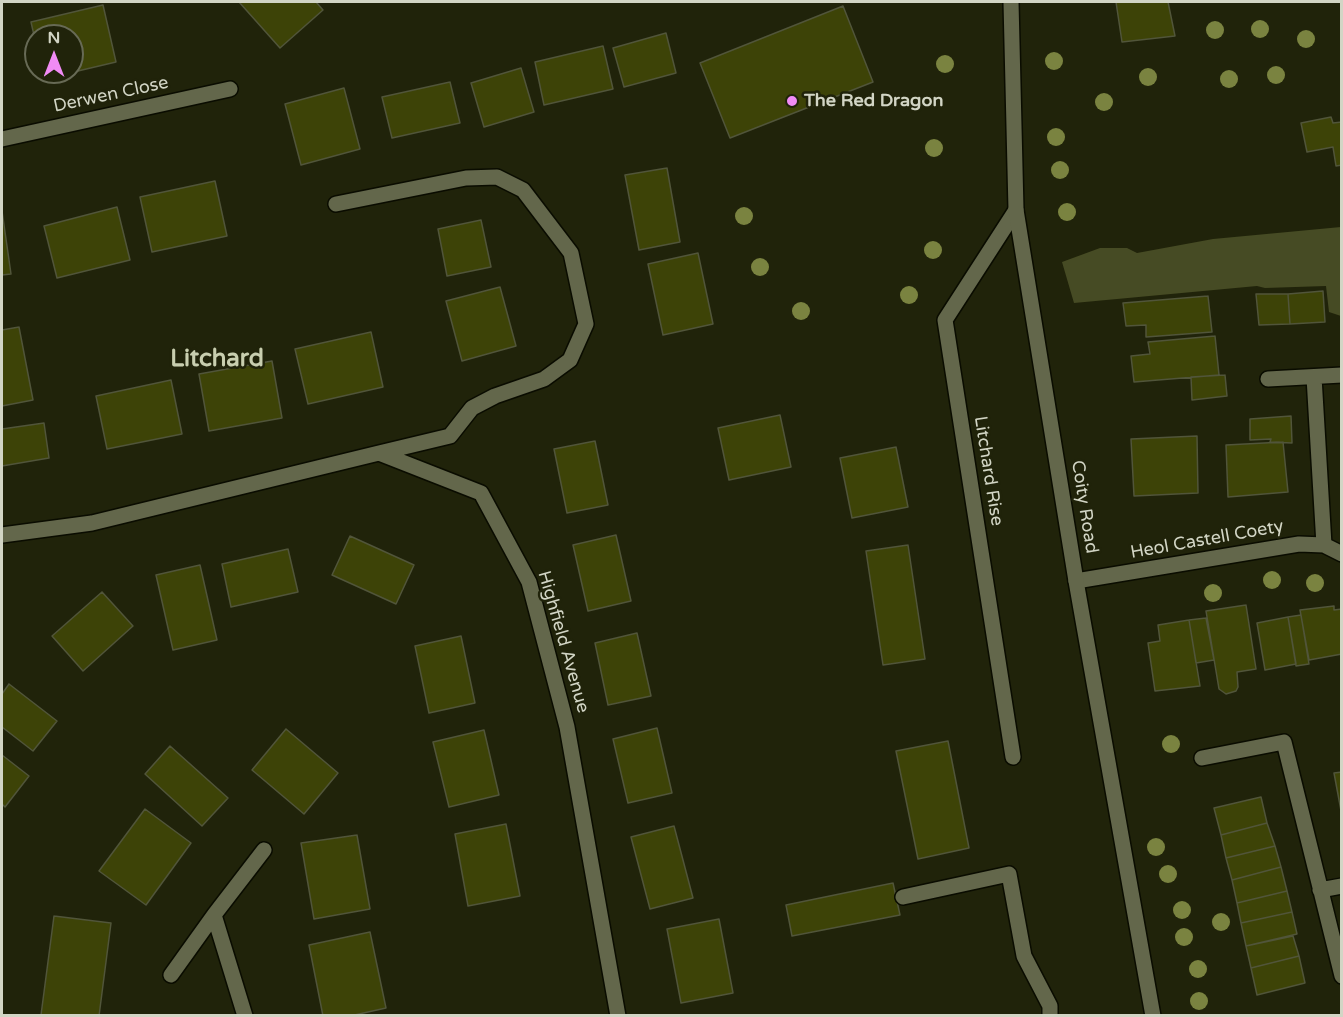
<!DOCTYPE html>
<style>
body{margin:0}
#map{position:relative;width:1343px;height:1017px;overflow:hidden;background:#20230a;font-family:"Varela Round",sans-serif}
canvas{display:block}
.frame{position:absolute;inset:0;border:3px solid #d2d5c5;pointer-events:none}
.north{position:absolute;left:24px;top:24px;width:60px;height:60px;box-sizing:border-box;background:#20230a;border:2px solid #676a55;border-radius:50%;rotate:0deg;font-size:16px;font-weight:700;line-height:24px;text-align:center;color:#d2d5c5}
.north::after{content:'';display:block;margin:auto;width:21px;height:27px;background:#f18bf5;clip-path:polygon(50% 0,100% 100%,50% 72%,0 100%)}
</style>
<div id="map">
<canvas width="1343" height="1017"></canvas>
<div class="frame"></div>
<div class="north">N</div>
</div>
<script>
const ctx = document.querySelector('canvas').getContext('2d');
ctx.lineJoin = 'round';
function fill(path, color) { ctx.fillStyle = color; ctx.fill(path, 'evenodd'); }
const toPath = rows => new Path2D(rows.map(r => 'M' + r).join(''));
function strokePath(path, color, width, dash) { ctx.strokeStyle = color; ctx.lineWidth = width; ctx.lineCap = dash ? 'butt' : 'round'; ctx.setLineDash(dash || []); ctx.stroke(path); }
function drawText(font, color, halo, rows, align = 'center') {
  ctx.font = font + ' "Varela Round",sans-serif'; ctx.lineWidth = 5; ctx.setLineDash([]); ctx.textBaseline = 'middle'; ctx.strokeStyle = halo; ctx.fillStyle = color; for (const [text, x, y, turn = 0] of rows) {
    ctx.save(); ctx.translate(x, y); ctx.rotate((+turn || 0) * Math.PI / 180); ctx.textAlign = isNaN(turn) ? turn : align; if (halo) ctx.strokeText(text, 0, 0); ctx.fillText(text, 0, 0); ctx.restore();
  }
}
fill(toPath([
 [1341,227,1341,316,1329,312,1326,286,1265,288,1257,286,1074,303,1062,262,1100,248,1127,248,1137,253,1213,239]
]), '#464b24');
const building = toPath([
 [239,2,316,2,323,10,280,48,239,2],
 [1116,2,1168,2,1175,36,1122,42,1116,2],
 [103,5,116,62,44,79,43,72,72,72,72,36,36,36,36,44,31,22,103,5],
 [843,6,873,82,730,138,700,63,843,6],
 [666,33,676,73,624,87,613,48,666,33],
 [603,46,613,89,544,105,535,62,603,46],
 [521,68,534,112,484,127,471,83,521,68],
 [450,82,460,123,392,138,382,97,450,82],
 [344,88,360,149,301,165,285,104,344,88],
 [1331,117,1333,123,1342,122,1342,165,1336,166,1333,147,1307,152,1301,123,1331,117],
 [667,168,680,242,639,250,625,175,667,168],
 [215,181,227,236,152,252,140,197,215,181],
 [117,207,130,260,57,278,44,226,117,207],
 [2,211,11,274,2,275,2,211],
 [481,220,491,267,447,276,438,229,481,220],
 [698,253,713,324,663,335,648,264,698,253],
 [500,287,516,346,462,361,446,301,500,287],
 [1323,291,1325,322,1290,324,1288,294,1323,291],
 [1256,294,1288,294,1290,324,1259,325,1256,294],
 [1208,296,1212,332,1146,337,1146,325,1126,326,1123,303,1208,296],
 [19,327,33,400,2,406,2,330,19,327],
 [371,332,383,387,308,404,295,349,371,332],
 [1215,336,1219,375,1134,382,1131,356,1150,354,1148,342,1215,336],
 [272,361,282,418,209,431,199,374,272,361],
 [1225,375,1227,396,1192,400,1191,377,1225,375],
 [171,380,182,434,107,449,96,396,171,380],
 [780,415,791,467,729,480,718,428,780,415],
 [1291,416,1292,443,1270,442,1271,439,1250,440,1250,419,1291,416],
 [44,423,49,458,2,466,2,429,44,423],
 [1197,436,1198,493,1134,496,1131,439,1197,436],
 [595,441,608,505,567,513,554,449,595,441],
 [1283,442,1288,492,1228,497,1226,445,1283,442],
 [896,447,908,507,852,518,840,458,896,447],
 [616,535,631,601,588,611,573,545,616,535],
 [350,536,414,565,396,604,332,575,350,536],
 [908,545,925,659,883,665,866,551,908,545],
 [288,549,298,592,231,607,222,564,288,549],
 [200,565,217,640,173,650,156,575,200,565],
 [102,592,133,626,83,671,52,636,102,592],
 [1246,605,1256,669,1237,672,1238,687,1236,691,1226,694,1219,689,1206,611,1246,605],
 [1334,606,1334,610,1342,609,1342,654,1309,660,1300,610,1334,606],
 [1301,615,1309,664,1296,666,1288,617,1301,615],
 [1288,617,1296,664,1265,670,1257,623,1288,617],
 [1206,618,1214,660,1196,663,1189,620,1206,618],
 [1189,620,1200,686,1155,691,1148,643,1160,641,1158,625,1189,620],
 [637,633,651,696,608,705,595,643,637,633],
 [461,636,475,703,429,713,415,646,461,636],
 [9,684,57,721,33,751,2,727,2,694,9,684],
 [657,728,672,793,628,803,613,739,657,728],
 [286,729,338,773,304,814,252,770,286,729],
 [484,730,499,795,449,807,433,742,484,730],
 [948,741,969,848,918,859,896,751,948,741],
 [170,746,228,798,202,826,145,774,170,746],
 [2,755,29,776,5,807,2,804,2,755],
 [1342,772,1342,816,1334,773,1342,772],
 [1261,797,1267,823,1221,835,1214,808,1261,797],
 [145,809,191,843,146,905,99,871,145,809],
 [1267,823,1275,846,1226,858,1221,835,1267,823],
 [506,824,520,896,468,906,455,834,506,824],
 [674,826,693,898,650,909,631,837,674,826],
 [357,835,370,909,314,919,301,843,357,835],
 [1275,846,1281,867,1232,880,1226,858,1275,846],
 [1281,867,1287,891,1237,903,1232,880,1281,867],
 [893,883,900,915,792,936,786,905,893,883],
 [1287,891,1292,912,1241,923,1237,903,1287,891],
 [1292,912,1297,934,1246,946,1241,923,1292,912],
 [54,916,111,923,99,1016,41,1015,54,916],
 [719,919,733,993,681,1003,667,929,719,919],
 [370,932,386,1008,350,1016,323,1016,309,945,370,932],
 [1293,936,1299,956,1251,968,1246,946,1293,936],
 [1299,956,1305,983,1257,995,1251,968,1299,956]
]);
fill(building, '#3d4307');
strokePath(building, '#51553a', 1.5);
const service = toPath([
 [903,897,1009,874,1024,956,1050,1006,1050,1016]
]);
const minor = toPath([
 [2,139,230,89],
 [336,204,466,178,497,177,523,190,571,253,586,324,570,360,544,379,495,396,472,408,450,436,379,453],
 [1314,377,1324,545],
 [1268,379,1342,375],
 [2,535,92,523,379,453,481,493,529,582,567,727,618,1016],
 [1076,581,1299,544,1324,545,1342,554],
 [1013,757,945,320,1016,210],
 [1202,758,1284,742,1342,976],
 [1320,890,1342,886],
 [214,915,264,850],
 [171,975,214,915,245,1016]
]);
const secondary = toPath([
 [1011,2,1016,210,1076,581,1153,1016]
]);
strokePath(service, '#0a0c00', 18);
strokePath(minor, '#0a0c00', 18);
strokePath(secondary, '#0a0c00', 18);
strokePath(service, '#63674b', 15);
strokePath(minor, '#63674b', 15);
strokePath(secondary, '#63674b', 15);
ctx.fillStyle = '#7a8340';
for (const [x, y] of [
 [1260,29],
 [1215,30],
 [1306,39],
 [1054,61],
 [945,64],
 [1276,75],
 [1148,77],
 [1229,79],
 [1104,102],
 [1056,137],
 [934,148],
 [1060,170],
 [1067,212],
 [744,216],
 [933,250],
 [760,267],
 [909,295],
 [801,311],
 [1272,580],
 [1315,583],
 [1213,593],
 [1171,744],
 [1156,847],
 [1168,874],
 [1182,910],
 [1221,922],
 [1184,937],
 [1198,969],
 [1199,1001]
]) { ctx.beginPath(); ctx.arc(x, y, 9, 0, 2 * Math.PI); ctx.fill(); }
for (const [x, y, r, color] of [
 [792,101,6,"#f18bf5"]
]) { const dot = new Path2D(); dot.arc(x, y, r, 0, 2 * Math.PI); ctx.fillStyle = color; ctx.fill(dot); strokePath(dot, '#20230a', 2); }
drawText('18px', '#d2d5c5', '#20230a', [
 ["Derwen Close",111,95,-12],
 ["Litchard Rise",988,471,81],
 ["Coity Road",1084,507,81],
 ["Heol Castell Coety",1207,540,-10],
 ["Highfield Avenue",563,642,74]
]);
drawText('bold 18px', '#d2d5c5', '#20230a', [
 ["The Red Dragon",804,101]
], 'left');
drawText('bold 24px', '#c8ceaf', '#20230a', [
 ["Litchard",217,360]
]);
</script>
